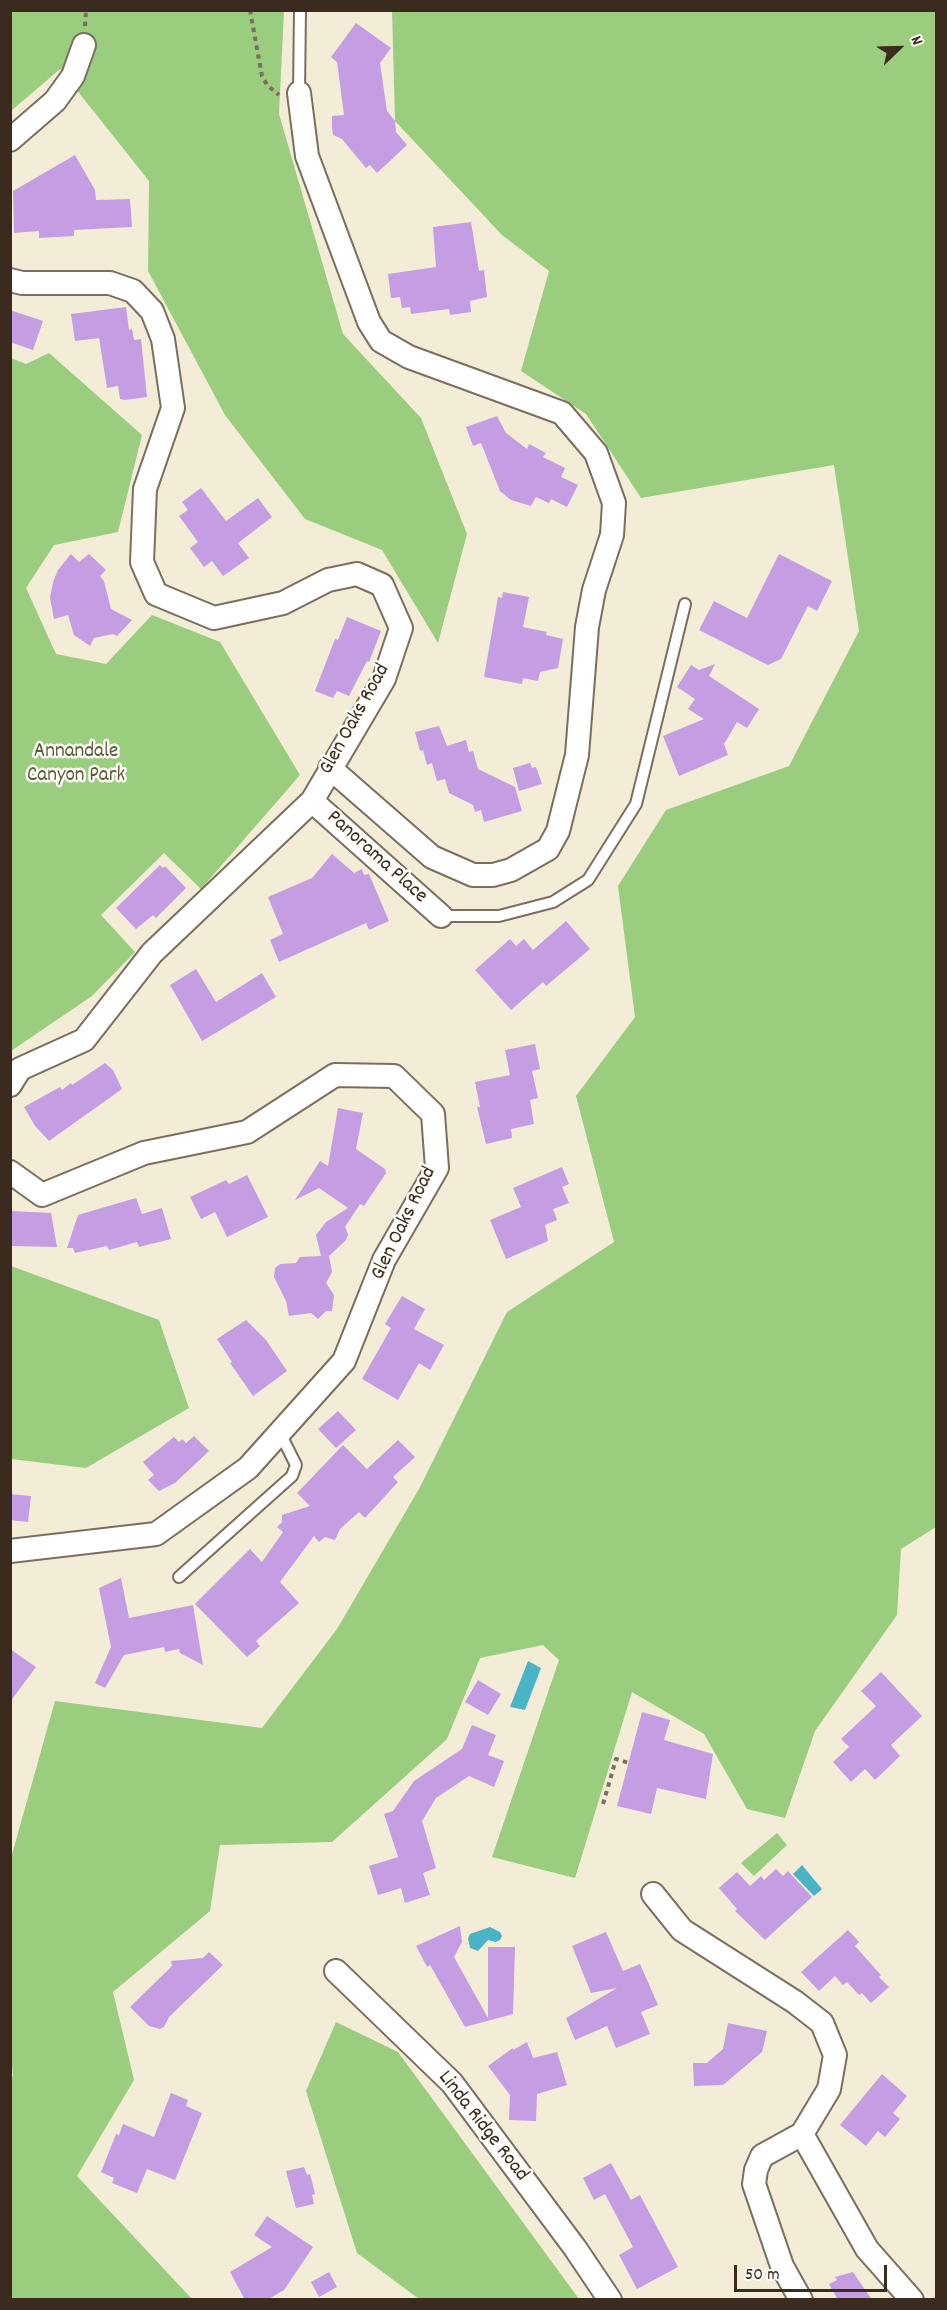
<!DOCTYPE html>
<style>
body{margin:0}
#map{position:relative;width:947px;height:2310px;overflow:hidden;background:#f3edd8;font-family:Dekko,sans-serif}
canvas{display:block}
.frame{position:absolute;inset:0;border:12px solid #3b2a1e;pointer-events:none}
.north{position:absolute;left:869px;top:18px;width:60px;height:60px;-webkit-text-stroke:4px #fdfcf7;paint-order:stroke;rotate:67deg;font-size:16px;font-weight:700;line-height:24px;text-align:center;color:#3b2a1e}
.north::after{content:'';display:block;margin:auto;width:21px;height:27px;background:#3b2a1e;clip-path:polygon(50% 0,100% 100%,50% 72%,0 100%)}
.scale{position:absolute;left:734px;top:2265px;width:153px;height:27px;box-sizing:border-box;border:3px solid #3b2a1e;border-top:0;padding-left:8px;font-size:18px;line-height:21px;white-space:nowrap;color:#3b2a1e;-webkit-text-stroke:4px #fdfcf7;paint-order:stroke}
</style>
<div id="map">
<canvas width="947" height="2310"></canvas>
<div class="frame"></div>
<div class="north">N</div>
<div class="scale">50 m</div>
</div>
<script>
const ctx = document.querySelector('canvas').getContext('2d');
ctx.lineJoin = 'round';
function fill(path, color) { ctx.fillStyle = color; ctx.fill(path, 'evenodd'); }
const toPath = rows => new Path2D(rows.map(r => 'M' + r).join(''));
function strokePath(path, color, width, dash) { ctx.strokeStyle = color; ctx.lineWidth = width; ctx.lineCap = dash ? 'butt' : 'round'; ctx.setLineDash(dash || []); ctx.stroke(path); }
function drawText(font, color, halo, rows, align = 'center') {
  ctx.font = font + ' Dekko,sans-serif'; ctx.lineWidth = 5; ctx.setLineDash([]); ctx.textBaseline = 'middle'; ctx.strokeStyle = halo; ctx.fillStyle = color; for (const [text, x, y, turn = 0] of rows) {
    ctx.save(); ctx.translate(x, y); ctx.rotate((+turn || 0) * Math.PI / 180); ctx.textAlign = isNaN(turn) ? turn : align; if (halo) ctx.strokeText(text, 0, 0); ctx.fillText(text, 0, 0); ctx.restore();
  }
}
fill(toPath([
 [11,11,284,11,279,114,343,334,421,418,467,534,438,643,382,550,305,519,225,415,148,271,149,181,60,69,11,111],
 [392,11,936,11,936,1527,901,1549,897,1615,815,1731,785,1818,747,1809,704,1734,632,1692,575,1878,492,1857,559,1660,543,1645,480,1658,447,1739,332,1842,220,1845,210,1911,113,1992,134,2080,77,2176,192,2299,11,2299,10,2079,13,2076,10,2043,11,1858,55,1701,262,1728,337,1629,419,1489,507,1312,614,1242,576,1096,635,1017,618,886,666,810,789,766,859,631,834,465,641,498,586,414,521,371,549,271,502,235,395,121],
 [49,353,142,435,118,532,54,545,26,588,56,654,106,664,152,615,220,642,300,775,201,889,164,853,101,915,135,952,92,996,11,1051,11,358,26,364],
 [11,1266,159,1320,189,1408,86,1468,11,1459],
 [777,1833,787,1845,754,1876,741,1863],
 [336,2022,398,2052,579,2299,419,2299,357,2253,306,2091]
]), '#9acd7e');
fill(toPath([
 [528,1661,541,1668,525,1710,510,1707],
 [802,1865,822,1889,814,1896,793,1874],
 [490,1927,500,1932,502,1936,500,1940,496,1942,488,1940,478,1951,470,1948,468,1938,470,1934]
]), '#49b4c6');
fill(toPath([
 [356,23,391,48,380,63,387,111,395,121,396,132,407,145,377,173,370,165,366,168,342,139,333,135,332,128,332,116,344,115,337,62,331,57],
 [75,155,95,190,96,200,130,199,132,227,74,230,74,236,39,238,39,231,14,233,13,191],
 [471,222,479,271,484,270,487,297,470,301,471,312,450,315,449,309,411,314,410,307,402,308,400,297,391,298,388,274,436,267,433,227],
 [126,307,129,330,132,329,134,340,141,339,147,397,125,400,120,399,118,386,107,388,99,338,75,341,71,314],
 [10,310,43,321,33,350,10,342],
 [497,416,506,433,527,449,529,444,546,453,543,457,565,468,561,477,578,485,567,507,551,499,549,503,536,497,531,506,511,500,500,491,481,443,473,446,466,427],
 [201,488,226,521,258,498,272,517,238,543,249,558,223,576,212,561,204,567,190,548,198,542,179,516,188,510,182,502],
 [71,554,79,562,89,554,106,570,100,576,104,581,111,609,132,620,117,636,113,634,94,638,90,646,74,635,68,615,54,619,50,598,53,582,58,570],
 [779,554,832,581,817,611,808,606,781,659,768,665,699,630,714,601,747,618],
 [503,592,529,597,523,627,547,632,546,635,563,639,558,668,540,672,538,681,523,678,522,684,484,677,498,597,502,598],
 [347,617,381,631,369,662,367,661,349,696,337,691,333,698,315,691,335,639,338,640],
 [715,664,709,676,759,709,747,728,737,722,724,744,728,755,679,776,663,736,704,719,688,709,695,699,677,687,691,665,699,670],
 [439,726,447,746,466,740,469,752,473,751,478,769,515,787,522,811,484,822,481,810,475,812,473,805,449,793,445,779,437,781,432,763,427,765,423,750,420,751,415,732],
 [530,763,532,768,536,767,542,784,519,791,513,768],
 [332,854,354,873,362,869,364,875,369,874,389,921,369,930,366,923,279,962,270,940,283,934,268,897,312,878],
 [160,865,163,868,165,866,186,888,156,918,153,915,136,929,116,908],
 [566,921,590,949,546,986,543,982,511,1010,475,970,510,939,516,946,524,939,533,950],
 [196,969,216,1002,262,973,276,997,202,1041,170,985],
 [535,1044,540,1069,532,1071,538,1098,530,1100,534,1124,511,1129,512,1138,486,1144,477,1107,480,1107,475,1082,510,1075,505,1050],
 [105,1063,113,1070,122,1089,49,1141,35,1126,24,1107,60,1087,62,1090,71,1083,72,1085],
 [338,1108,363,1113,356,1149,385,1169,386,1173,364,1206,360,1204,345,1227,348,1234,346,1240,329,1256,332,1272,326,1283,334,1295,332,1311,326,1311,318,1319,311,1313,289,1316,286,1301,274,1277,275,1268,280,1264,296,1263,300,1257,321,1256,316,1235,326,1222,348,1208,319,1188,295,1200,320,1161,328,1166],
 [562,1167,569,1184,562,1187,569,1203,553,1209,557,1220,545,1225,548,1241,506,1259,490,1220,521,1207,513,1188],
 [247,1175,268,1217,227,1237,215,1212,201,1219,190,1197,226,1180,229,1184],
 [136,1198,142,1214,162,1208,171,1239,139,1247,137,1242,109,1250,107,1246,75,1253,73,1248,67,1248,78,1215],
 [10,1211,51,1213,57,1247,10,1246],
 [402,1296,425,1309,414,1329,444,1345,430,1370,419,1363,398,1400,362,1379,391,1328,385,1324],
 [246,1320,266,1340,287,1371,253,1396,230,1363,232,1362,217,1339],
 [338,1411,356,1430,336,1448,318,1429],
 [194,1436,209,1451,175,1483,159,1491,148,1480,154,1475,143,1462,174,1437,179,1442,182,1439,186,1443],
 [398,1440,415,1457,393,1477,398,1482,365,1518,359,1512,340,1529,335,1540,325,1537,319,1542,314,1536,280,1582,299,1603,256,1641,260,1646,247,1657,195,1604,250,1549,262,1562,283,1532,277,1527,282,1522,282,1515,310,1506,297,1493,343,1445,367,1469],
 [10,1494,31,1496,28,1522,10,1520],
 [121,1578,129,1618,193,1605,203,1665,180,1653,179,1649,165,1652,164,1647,124,1655,105,1688,95,1683,111,1647,99,1588],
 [10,1649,36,1667,10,1702],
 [881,1672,922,1716,891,1745,900,1756,875,1780,865,1769,851,1782,833,1762,849,1747,841,1739,876,1706,861,1691],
 [478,1680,501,1694,488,1715,465,1702],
 [642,1712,670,1720,664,1740,713,1754,706,1799,657,1788,651,1814,617,1806],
 [472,1725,496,1735,488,1755,504,1761,494,1787,469,1776,436,1798,422,1821,436,1868,423,1873,430,1895,405,1903,401,1888,378,1895,369,1866,398,1857,384,1814,393,1811,414,1781,462,1749],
 [776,1869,783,1876,788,1871,812,1897,765,1940,735,1911,737,1909,719,1888,737,1872,750,1886,761,1876,764,1880],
 [460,1926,462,1942,454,1957,488,2018,488,1947,515,1947,513,2014,465,2027,430,1965,427,1967,416,1946],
 [848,1930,859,1942,855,1946,881,1975,879,1977,889,1987,871,2003,862,1993,859,1995,847,1982,843,1985,835,1976,819,1991,801,1972],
 [606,1932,623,1971,640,1964,658,2005,641,2012,650,2034,616,2048,607,2026,575,2040,566,2018,617,1988,591,1993,572,1946],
 [209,1952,223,1965,169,2017,164,2027,160,2029,149,2026,130,2007,172,1966,171,1961,203,1958],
 [728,2023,767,2031,762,2052,723,2085,694,2086,693,2063,707,2063,723,2049],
 [527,2042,533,2058,557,2052,567,2085,537,2094,536,2121,509,2120,510,2095,488,2066,513,2048,513,2050],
 [882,2074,907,2096,893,2113,900,2119,885,2137,878,2131,866,2146,840,2125],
 [171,2093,188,2100,186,2106,202,2113,175,2180,147,2169,137,2193,112,2183,114,2178,101,2172,116,2134,119,2135,123,2124,154,2137],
 [611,2163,631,2200,640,2195,678,2267,637,2289,619,2255,633,2247,605,2194,594,2200,583,2178],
 [304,2167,307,2175,310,2174,315,2194,312,2195,314,2204,296,2208,286,2171],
 [267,2216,313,2247,284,2290,267,2300,245,2300,230,2272,272,2247,254,2235],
 [329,2272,337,2287,319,2297,311,2282],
 [853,2272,872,2300,838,2300,829,2284,837,2280,835,2277]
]), '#c49de2');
const lane = toPath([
 [299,93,300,10],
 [441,916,499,916,553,902,588,880,636,804,685,604],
 [179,1577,292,1476,296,1465,280,1433]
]);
const street = toPath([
 [299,93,307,156,369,322,381,341,409,357,562,413,596,453,614,503,612,535,594,590,587,627,577,755,558,831,548,849,511,870,493,875,473,875,432,857,330,768],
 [10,140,55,101,73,76,84,45],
 [10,280,22,283,110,283,133,291,152,311,163,339,173,408,145,489,142,562,156,594,214,618,283,603,328,580,357,574,382,585,401,628,384,679,312,801,152,953,84,1040,20,1069,10,1085],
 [312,801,441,916],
 [10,1172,42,1195,144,1153,247,1132,335,1075,394,1076,433,1114,437,1168,384,1260,344,1361,248,1468,156,1534,10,1551],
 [653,1894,682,1930,795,2002,822,2023,835,2055,829,2089,802,2134],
 [336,1971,452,2083,575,2248,610,2300],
 [801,2300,782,2266,754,2184,756,2170,762,2156,802,2134,867,2249,912,2300]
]);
strokePath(lane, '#7b6e5f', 14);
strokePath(street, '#7b6e5f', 26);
strokePath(toPath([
 [250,10,262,76,267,85,279,95],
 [85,26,86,10],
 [603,1804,616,1759,629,1763]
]), '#7b6e5f', 4, [4.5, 4.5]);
strokePath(lane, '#fff', 10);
strokePath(street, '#fff', 22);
drawText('21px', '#3b2a1e', '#fdfcf7', [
 ["Glen Oaks Road",356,720,-61],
 ["Panorama Place",376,858,42],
 ["Glen Oaks Road",405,1224,-64],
 ["Linda Ridge Road",482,2127,52]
]);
drawText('21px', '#585b3b', '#fdfcf7', [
 ["Annandale",76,753],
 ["Canyon Park",76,777]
]);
</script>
